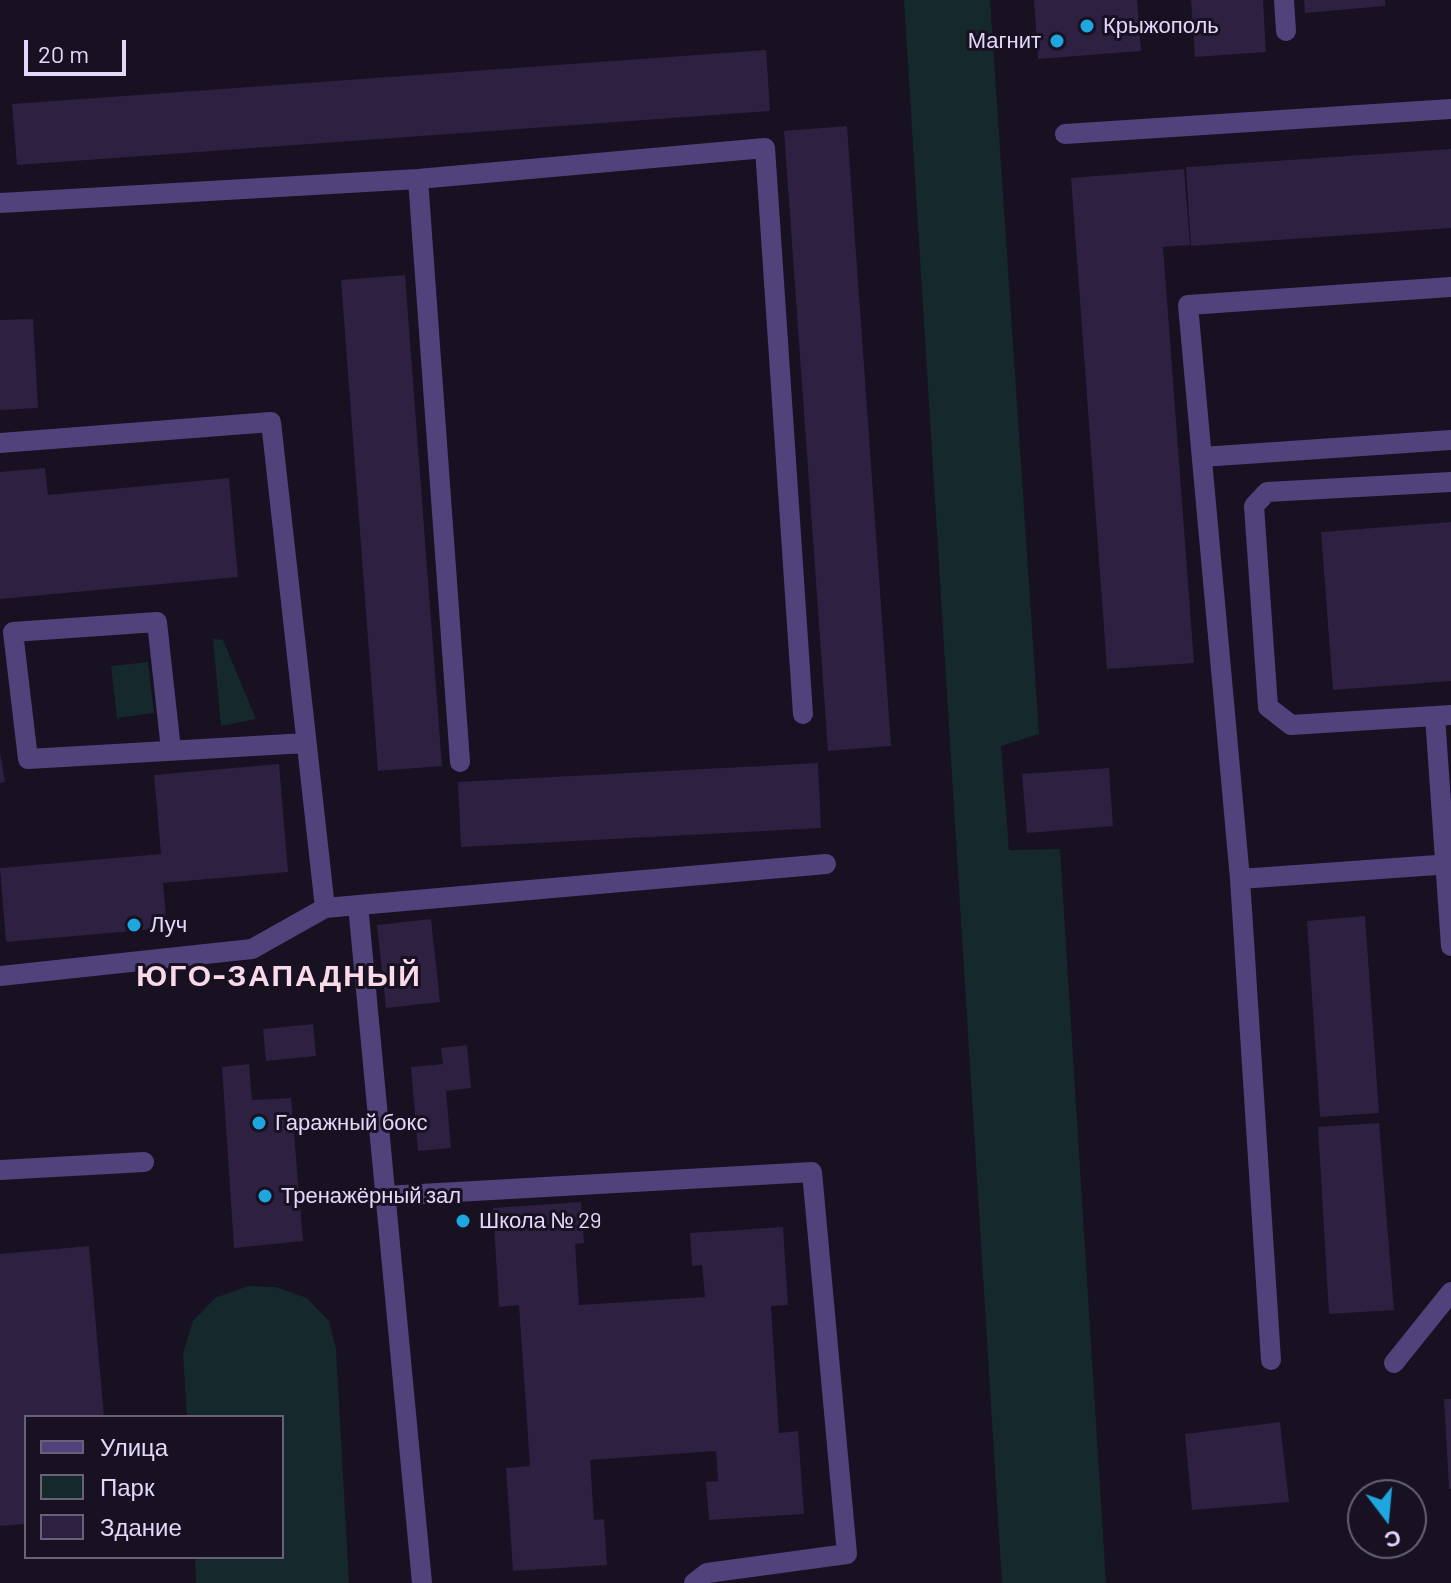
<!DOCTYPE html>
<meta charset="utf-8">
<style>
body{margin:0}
#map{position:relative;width:1451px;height:1583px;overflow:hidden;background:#171122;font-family:Barlow,sans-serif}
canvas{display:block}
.legend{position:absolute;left:24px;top:1415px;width:260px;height:144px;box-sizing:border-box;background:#171122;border:2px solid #686178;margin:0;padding:10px 14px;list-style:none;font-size:24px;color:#e2d8fa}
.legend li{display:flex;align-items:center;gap:16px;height:40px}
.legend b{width:40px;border:2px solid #686178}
.north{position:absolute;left:1347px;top:1479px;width:80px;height:80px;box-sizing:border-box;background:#171122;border:2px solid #686178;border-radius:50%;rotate:164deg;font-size:22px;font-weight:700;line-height:32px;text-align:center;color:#e2d8fa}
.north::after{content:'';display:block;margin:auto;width:28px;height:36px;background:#1ea6df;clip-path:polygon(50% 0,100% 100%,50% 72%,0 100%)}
.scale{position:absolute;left:24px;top:40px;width:102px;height:36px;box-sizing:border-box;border:4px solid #e2d8fa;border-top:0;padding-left:10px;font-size:24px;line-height:28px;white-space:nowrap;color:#e2d8fa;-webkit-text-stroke:6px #171122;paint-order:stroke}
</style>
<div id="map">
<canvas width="1451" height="1583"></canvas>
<ul class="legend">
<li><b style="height:10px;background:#50427b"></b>Улица</li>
<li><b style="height:22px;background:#15282b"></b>Парк</li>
<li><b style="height:22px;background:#2d2041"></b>Здание</li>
</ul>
<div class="north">С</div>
<div class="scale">20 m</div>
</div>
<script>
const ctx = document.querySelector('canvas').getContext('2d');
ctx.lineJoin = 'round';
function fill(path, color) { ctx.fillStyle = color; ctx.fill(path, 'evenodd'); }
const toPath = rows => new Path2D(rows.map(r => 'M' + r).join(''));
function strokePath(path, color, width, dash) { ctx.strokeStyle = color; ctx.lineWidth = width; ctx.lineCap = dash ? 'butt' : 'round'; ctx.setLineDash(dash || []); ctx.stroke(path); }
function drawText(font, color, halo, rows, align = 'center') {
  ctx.font = font + ' Barlow,sans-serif'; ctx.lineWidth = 6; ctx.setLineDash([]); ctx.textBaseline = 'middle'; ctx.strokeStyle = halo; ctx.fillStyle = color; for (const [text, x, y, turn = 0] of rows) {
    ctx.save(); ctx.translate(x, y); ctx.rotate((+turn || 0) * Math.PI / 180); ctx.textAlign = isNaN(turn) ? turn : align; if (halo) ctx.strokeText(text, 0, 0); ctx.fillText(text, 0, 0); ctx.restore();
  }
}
fill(toPath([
 [904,0,990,0,1039,734,1001,746,1009,850,1060,849,1106,1583,1002,1583],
 [213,639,223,640,256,719,221,726],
 [148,662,154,713,117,718,111,666],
 [248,1286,276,1287,307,1298,329,1321,336,1349,349,1583,196,1583,195,1557,282,1557,282,1417,187,1417,183,1353,193,1321,215,1298]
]), '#15282b');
fill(toPath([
 [1034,0,1137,0,1141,51,1038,59],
 [1191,0,1263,0,1266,52,1195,57],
 [1304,0,1385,0,1385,6,1305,13],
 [766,50,770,111,17,165,12,104],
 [847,126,891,746,828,751,784,131],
 [1451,149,1451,228,1191,246,1186,167],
 [1184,169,1190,245,1163,247,1194,663,1107,669,1071,178],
 [405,275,442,766,378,771,341,280],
 [33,319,38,408,0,410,0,320],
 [45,468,48,495,229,478,238,577,0,599,0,472],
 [1451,522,1451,681,1333,690,1321,532],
 [0,752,5,782,0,783],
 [818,763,821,828,461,847,458,782],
 [279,764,288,872,163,883,167,928,6,942,0,868,161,854,154,775],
 [1109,768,1113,826,1027,833,1022,774],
 [1365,916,1379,1113,1320,1117,1307,921],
 [431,919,440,1002,386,1008,377,925],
 [313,1024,316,1056,266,1061,263,1029],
 [467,1045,471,1088,446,1091,451,1148,418,1151,411,1067,443,1064,441,1048],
 [249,1064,252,1100,291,1098,303,1241,234,1248,222,1067],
 [1379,1123,1394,1310,1329,1314,1318,1127],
 [581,1202,584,1243,575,1244,579,1305,705,1297,702,1265,692,1266,690,1233,783,1227,788,1305,771,1306,779,1433,798,1431,804,1514,709,1520,706,1482,718,1481,716,1451,590,1460,594,1520,604,1519,607,1565,513,1571,506,1468,530,1466,519,1305,499,1307,493,1208],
 [89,1246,104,1417,26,1417,26,1524,0,1526,0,1254],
 [1444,1399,1451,1399,1451,1489,1449,1489],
 [1280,1422,1289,1502,1192,1510,1185,1434]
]), '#2d2041');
strokePath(toPath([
 [1284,0,1286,31],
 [1065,134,1451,109],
 [418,179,460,762],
 [0,203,418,179,765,148,803,714],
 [0,443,271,422,325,908,252,949,0,976],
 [1202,457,1451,440],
 [1451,482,1267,492,1254,506,1268,707,1291,725,1451,715],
 [1435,716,1451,946],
 [171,750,157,622,13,632,28,759,306,743],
 [1240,879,1188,305,1451,287],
 [358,905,422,1583],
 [325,908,826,864],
 [0,1170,144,1162],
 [385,1196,812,1172,847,1554,707,1573,694,1583],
 [1271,1360,1240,879,1451,864],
 [1394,1363,1451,1292]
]), '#50427b', 20);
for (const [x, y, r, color] of [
 [1087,26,8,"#1ea6df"],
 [1057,41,8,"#1ea6df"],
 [134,925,8,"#1ea6df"],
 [259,1123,8,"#1ea6df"],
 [265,1196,8,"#1ea6df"],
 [463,1221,8,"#1ea6df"]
]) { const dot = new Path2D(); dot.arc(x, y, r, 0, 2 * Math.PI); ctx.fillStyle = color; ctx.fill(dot); strokePath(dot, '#171122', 3); }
drawText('22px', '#e2d8fa', '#171122', [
 ["Крыжополь",1103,26],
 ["Магнит",1041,41,"right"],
 ["Луч",150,925],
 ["Гаражный бокс",275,1123],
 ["Тренажёрный зал",281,1196],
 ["Школа № 29",479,1221]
], 'left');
ctx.letterSpacing = '2px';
drawText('bold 30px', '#fad9e8', '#171122', [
 ["ЮГО-ЗАПАДНЫЙ",279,976]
]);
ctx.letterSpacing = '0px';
</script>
